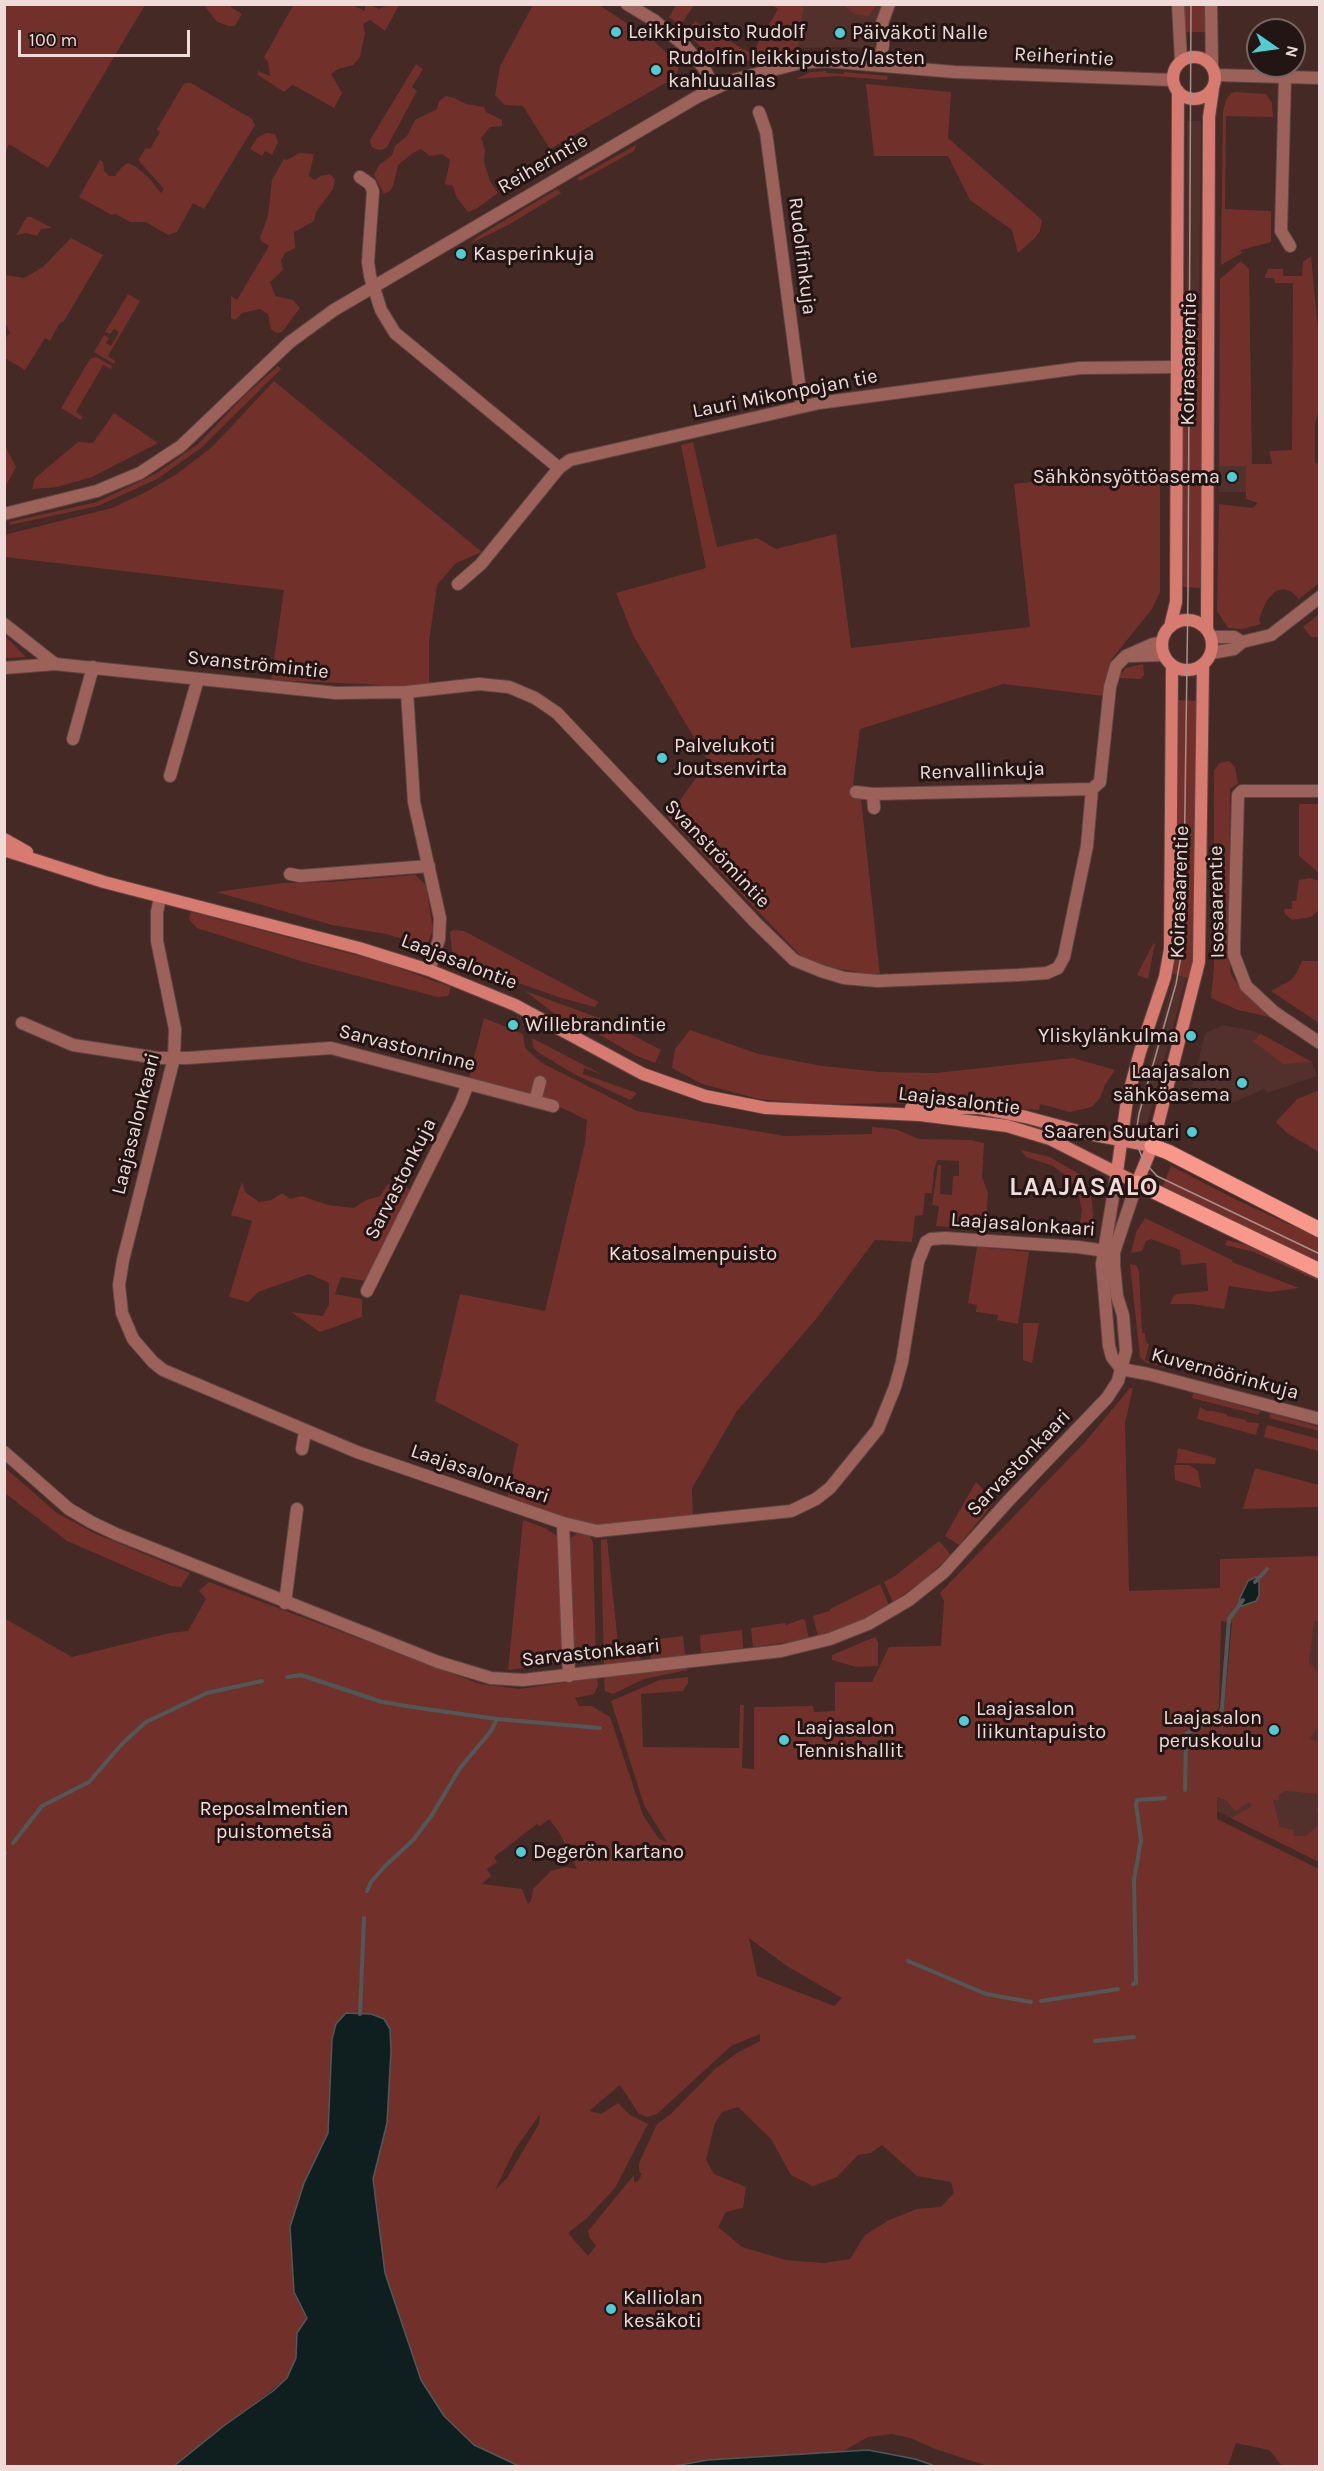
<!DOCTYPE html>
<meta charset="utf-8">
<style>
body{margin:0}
#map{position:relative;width:1324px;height:2471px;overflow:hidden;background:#442925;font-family:Karla,sans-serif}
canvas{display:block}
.frame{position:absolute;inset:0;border:6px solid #efdcd9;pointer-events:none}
.north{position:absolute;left:1246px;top:18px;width:60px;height:60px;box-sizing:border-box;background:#221513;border:2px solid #746562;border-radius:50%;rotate:103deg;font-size:16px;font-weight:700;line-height:24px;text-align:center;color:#efdcd9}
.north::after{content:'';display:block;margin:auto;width:21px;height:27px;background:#51ccd3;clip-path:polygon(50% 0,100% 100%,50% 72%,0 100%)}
.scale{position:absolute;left:18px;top:30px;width:172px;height:27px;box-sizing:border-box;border:3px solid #efdcd9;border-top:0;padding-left:8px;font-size:18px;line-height:21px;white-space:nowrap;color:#efdcd9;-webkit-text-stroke:4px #221513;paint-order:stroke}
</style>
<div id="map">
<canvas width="1324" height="2471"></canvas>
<div class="frame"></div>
<div class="north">N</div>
<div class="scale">100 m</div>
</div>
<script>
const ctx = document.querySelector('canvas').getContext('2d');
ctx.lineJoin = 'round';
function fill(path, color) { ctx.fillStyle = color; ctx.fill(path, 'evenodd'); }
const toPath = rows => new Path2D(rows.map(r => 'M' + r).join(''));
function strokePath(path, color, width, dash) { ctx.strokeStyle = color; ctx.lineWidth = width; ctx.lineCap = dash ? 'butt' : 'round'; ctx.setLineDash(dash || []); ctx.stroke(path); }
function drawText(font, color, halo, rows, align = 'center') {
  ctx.font = font + ' Karla,sans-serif'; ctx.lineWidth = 6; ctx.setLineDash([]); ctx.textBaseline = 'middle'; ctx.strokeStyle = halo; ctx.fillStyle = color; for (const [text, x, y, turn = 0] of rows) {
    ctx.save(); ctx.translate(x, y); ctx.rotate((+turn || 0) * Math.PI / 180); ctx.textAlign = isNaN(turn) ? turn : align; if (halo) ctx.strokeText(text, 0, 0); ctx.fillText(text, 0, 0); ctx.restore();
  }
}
fill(toPath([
 [804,5,885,5,879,50,849,47,798,48],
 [1187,121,1201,121,1199,313,1186,313],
 [1219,466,1246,466,1246,492,1219,492],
 [1175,974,1186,978,1147,1124,1134,1122],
 [1223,1025,1254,1031,1261,1034,1312,1062,1317,1076,1267,1093,1264,1089,1227,1105,1226,1102,1218,1105,1216,1101,1208,1104,1206,1100,1198,1103,1192,1086,1205,1033],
 [1319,1593,1319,1862,1217,1811,1217,1735,1311,1638,1317,1595]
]), '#52302c');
fill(toPath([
 [294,4,352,5,365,11,365,5,371,5,379,9,388,5,399,5,385,31,370,20,363,24,365,33,360,57,353,65,338,69,331,74,342,93,334,108,295,86,292,85,284,92,258,75,258,71,270,76,268,62,264,57],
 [4,5,145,5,48,168,9,144,5,152],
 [204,5,232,5,231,7,242,14,235,26,229,26,217,22],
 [533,5,599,5,654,41,679,65,676,77,550,149,523,106,505,105,495,95,500,66],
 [676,5,694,5,680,26,669,17],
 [771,5,804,5,798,48,727,66,714,60,687,33,695,21,752,54,778,9],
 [843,5,876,5,869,16,855,14],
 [1183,5,1207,5,1206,32,1184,32],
 [416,64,423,69,412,87,417,91,411,102,387,147,382,150,375,149,371,146,370,140],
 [826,71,826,73,844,74,844,72,888,76,887,80,837,76,796,79,811,72],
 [186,83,191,83,252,119,255,125,204,209,193,203,177,232,168,235,146,222,130,222,116,214,112,215,79,197,100,160,103,162,104,171,109,176,115,176,121,168,128,163,135,166,148,177,161,193,164,189,138,160,146,148,150,149,160,132,157,129,183,85],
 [866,84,951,92,948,138,1042,220,1040,231,1035,238,1018,253,1012,230,970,200,948,156,874,156],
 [1236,92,1266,94,1272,103,1273,117,1226,116,1225,209,1271,211,1271,242,1241,250,1242,253,1221,265,1223,111,1226,100,1231,93],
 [446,96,454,98,466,104,484,107,486,112,502,120,502,126,490,127,481,138,485,150,484,162,490,181,498,193,476,209,468,212,457,198,453,186,445,184,450,160,442,154,430,156,421,149,413,153,398,165,393,186,390,191,384,194,374,175,379,165,392,155,395,146,407,136,415,120,437,109,439,101],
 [266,133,275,134,278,142,272,155,265,151,262,156,250,149,257,138],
 [636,145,634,151,580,181,577,178],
 [299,153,314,154,309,176,315,180,321,176,330,174,335,179,333,189,316,212,314,221,294,232,295,248,285,253,281,260,283,270,270,282,275,296,293,300,300,308,282,332,276,333,271,329,268,314,260,309,242,313,235,320,231,318,231,296,237,300,269,246,261,241,260,237,268,216,272,180,284,159,287,160],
 [557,189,561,193,510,224,470,244,477,237],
 [27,217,31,217,52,228,41,229,37,236,26,233,16,235],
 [71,238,103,255,64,321,59,324,50,341,45,338,25,370,5,358,5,335,6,337,10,333,5,323,5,275,24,278,43,267],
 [1311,256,1320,352,1320,406,1315,424,1315,463,1320,464,1319,583,1299,599,1291,591,1283,589,1276,591,1267,600,1262,611,1259,620,1261,624,1242,629,1228,628,1217,611,1219,504,1253,508,1258,503,1246,499,1246,466,1219,466,1220,279,1241,261,1249,269,1252,464,1272,464,1269,451,1292,450,1293,283,1275,283,1274,278,1265,278,1265,276,1268,269,1283,269,1283,276,1302,276,1303,262],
 [128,294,140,301,108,356,115,361,114,364,94,352,104,335,109,338,106,343,111,346,119,332,114,329,110,334,105,332],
 [1184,313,1202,313,1202,588,1179,587,1181,329],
 [96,357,112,366,111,369,103,365,76,412,83,417,81,420,61,408,90,359],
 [278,366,281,369,201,448,157,479,98,506,10,525,9,522,97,502,157,473,198,444,245,395],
 [274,381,482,552,456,563,437,585,429,642,429,687,271,680,284,590,5,557,4,535,112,508,144,493,177,474,212,447],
 [114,413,158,443,92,477,57,487,32,489,35,478,78,442,93,443],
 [693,442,717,547,757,538,776,549,836,534,851,648,1030,627,1014,484,1160,468,1160,592,1152,609,1111,660,1104,696,1003,684,860,729,853,784,861,799,880,976,823,966,799,954,668,817,708,761,633,635,616,593,706,568,681,445],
 [5,446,16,467,5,487,4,487],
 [1319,614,1319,637,1311,637,1303,627],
 [5,636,26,657,5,658],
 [1143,664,1144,675,1141,679,1118,678,1126,668],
 [1176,700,1200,701,1197,940,1191,979,1170,973],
 [1229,761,1235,767,1238,783,1230,789,1229,956,1231,974,1242,991,1272,1014,1270,1017,1238,1010,1211,998,1214,967,1214,771,1219,763],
 [1299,804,1319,804,1319,873,1299,856],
 [415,875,426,885,433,930,427,946,386,934,332,925,216,892,283,883,331,882],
 [1310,878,1319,881,1319,910,1311,917,1292,920,1285,914,1284,909,1292,909,1292,901,1296,901,1299,880],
 [191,912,379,961,451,987,448,996,438,997,304,962,197,928,189,919],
 [453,930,464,931,598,1002,595,1007,561,998,462,963,452,952,450,932],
 [1155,943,1148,979,1137,975,1153,944],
 [1302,961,1319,961,1319,1023,1271,991,1291,980,1296,974],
 [525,991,602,1019,661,1050,655,1063,637,1056,575,1021,560,1018],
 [484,1018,523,1034,525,1048,542,1063,637,1111,785,1136,872,1134,872,1127,895,1129,919,1139,971,1140,984,1143,982,1177,988,1193,985,1229,936,1226,939,1206,932,1205,938,1165,941,1165,940,1194,952,1195,953,1176,959,1176,959,1161,937,1160,934,1170,932,1193,925,1193,923,1215,915,1216,912,1242,875,1240,816,1319,737,1411,692,1488,693,1517,603,1526,573,1522,507,1500,518,1444,435,1401,460,1294,545,1311,585,1143,587,1120,560,1107,555,1099,540,1097,533,1090,530,1094,524,1094,474,1081,469,1078],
 [690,1030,759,1054,822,1066,881,1072,936,1073,1073,1058,1115,1070,1105,1085,1100,1098,1092,1107,1070,1112,1040,1104,1039,1110,1010,1108,990,1103,812,1104,759,1099,702,1084,672,1068,675,1049],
 [1261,1034,1312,1062,1283,1064,1253,1041],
 [532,1038,603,1075,584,1068,583,1074,637,1093,630,1100,574,1074,539,1053,533,1047],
 [1319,1090,1320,1090,1319,1152,1287,1133,1276,1122,1297,1099],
 [1021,1150,1050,1157,1079,1174,1087,1185,1092,1200,1093,1217,1090,1227,1084,1232,1078,1234,1082,1210,1078,1192,1069,1178,1053,1166,1026,1157],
 [1171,1166,1239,1201,1319,1238,1319,1263,1162,1188],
 [242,1182,245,1192,259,1202,272,1200,282,1193,290,1199,302,1196,328,1205,354,1208,366,1200,380,1196,388,1184,410,1189,366,1281,341,1277,335,1294,362,1299,362,1317,320,1332,291,1312,323,1316,329,1304,329,1283,309,1274,258,1292,248,1302,229,1297,252,1221,231,1215],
 [1145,1218,1232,1260,1232,1262,1299,1288,1270,1292,1229,1286,1224,1309,1192,1304,1170,1304,1173,1297,1177,1294,1208,1291,1206,1263,1181,1265,1180,1250,1151,1239,1146,1241,1142,1251,1131,1253,1136,1232],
 [1227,1240,1254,1247,1319,1277,1319,1281,1254,1252,1225,1245],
 [977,1247,1029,1252,1018,1324,997,1320,998,1315,976,1312,977,1305,968,1303],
 [1130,1264,1137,1266,1139,1272,1142,1333,1145,1333,1146,1343,1149,1344,1145,1360,1167,1366,1166,1368,1145,1362,1140,1357],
 [1023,1323,1039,1323,1032,1363,1023,1360],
 [1130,1388,1133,1388,1125,1423,1129,1591,1220,1588,1220,1559,1319,1556,1319,1628,1319,1621,1314,1621,1309,1662,1319,1674,1319,1726,1309,1739,1319,1741,1319,1811,1317,1811,1319,1794,1286,1791,1279,1794,1279,1800,1273,1800,1280,1827,1294,1830,1293,1836,1306,1836,1317,1826,1319,1830,1319,1862,1231,1818,1252,1806,1250,1802,1235,1811,1226,1800,1217,1797,1217,1819,1319,1869,1319,2466,1282,2466,1269,2450,1236,2443,1228,2466,988,2466,938,2450,910,2438,892,2434,868,2437,840,2453,708,2460,674,2466,519,2466,474,2445,444,2416,421,2380,389,2290,385,2273,373,2179,387,2123,391,2051,390,2029,371,2014,360,2014,328,2111,328,2133,304,2183,290,2227,294,2291,307,2318,297,2333,296,2358,287,2378,174,2466,5,2466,4,1618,72,1657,170,1633,188,1631,206,1599,199,1591,209,1582,480,1684,519,1689,597,1678,598,1686,594,1694,575,1698,579,1706,592,1706,610,1717,643,1815,659,1839,667,1842,644,1805,611,1701,660,1680,688,1677,688,1683,683,1691,641,1694,643,1747,739,1748,740,1705,744,1705,742,1768,754,1769,754,1707,813,1706,814,1712,835,1711,835,1682,872,1682,889,1647,941,1646,944,1601,940,1593,1086,1441],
 [1221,1621,1232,1623,1224,1709,1213,1717,1219,1707],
 [549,1819,559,1832,577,1869,565,1867,551,1871,533,1889,531,1901,528,1904,522,1889,482,1884,491,1876,487,1869,497,1862,494,1857,537,1824,540,1826],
 [749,1938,787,1966,842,1998,834,2006,757,1976],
 [760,2034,760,2041,737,2053,715,2069,671,2114,657,2124,639,2163,639,2171,642,2174,638,2181,634,2182,634,2175,588,2231,590,2238,596,2246,588,2256,568,2233,587,2218,615,2188,648,2124,630,2115,618,2103,601,2114,589,2111,620,2085,639,2114,647,2117,657,2114,731,2046],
 [738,2107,771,2139,791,2175,813,2186,837,2177,858,2155,871,2153,882,2145,917,2176,951,2182,954,2193,941,2207,917,2209,889,2220,865,2235,850,2259,824,2263,786,2260,742,2247,718,2227,726,2212,743,2208,746,2187,714,2174,706,2160,715,2123,722,2112],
 [540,2114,539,2124,507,2178,495,2190,514,2151],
 [1193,1393,1260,1411,1259,1415,1192,1398],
 [1200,1407,1207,1411,1213,1411,1227,1414,1227,1416,1247,1420,1246,1422,1259,1423,1256,1435,1197,1419],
 [1270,1413,1319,1427,1319,1431,1269,1418],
 [1267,1425,1319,1439,1319,1451,1264,1437],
 [1178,1448,1216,1458,1215,1464,1176,1463],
 [1174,1465,1189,1465,1198,1471,1201,1488,1175,1480],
 [4,1467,57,1513,94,1533,190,1573,181,1587,171,1586,67,1541,5,1493],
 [1255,1468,1319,1485,1319,1507,1243,1509],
 [976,1482,995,1501,959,1545,945,1536],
 [523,1520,545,1528,557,1536,563,1662,508,1670],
 [576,1534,589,1535,593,1542,596,1661,590,1662,573,1662,569,1539],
 [607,1539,618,1644,638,1642,641,1661,604,1665,601,1547,601,1540],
 [939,1541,951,1555,924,1580,893,1602,884,1582,895,1576],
 [880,1584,889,1605,858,1622,818,1637,813,1616,830,1611,830,1609],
 [802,1619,805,1620,809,1639,753,1647,751,1628,785,1623,786,1625],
 [742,1630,743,1648,701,1653,700,1635],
 [683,1636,685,1656,651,1660,649,1640],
 [875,1637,878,1642,878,1666,856,1667,832,1660,832,1655],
 [687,1668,687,1670,644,1679,613,1694,605,1691,604,1677]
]), '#71312a');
const water = toPath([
 [1256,1577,1259,1581,1259,1595,1256,1601,1242,1606,1239,1603,1240,1598,1248,1581,1256,1577],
 [346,2013,371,2014,384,2019,390,2029,391,2051,387,2123,373,2179,385,2273,421,2380,444,2416,474,2445,519,2466,174,2466,225,2425,273,2391,287,2378,296,2358,297,2333,307,2318,294,2292,290,2227,304,2183,328,2133,332,2039,336,2024,346,2013],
 [868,2450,915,2459,935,2466,674,2466,708,2460,868,2450]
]);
fill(water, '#0f1f20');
strokePath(water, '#525858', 1.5);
strokePath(toPath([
 [1255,1582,1267,1569],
 [287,1677,301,1675,382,1702,419,1708,497,1719,600,1728],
 [1187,1733,1217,1718,1222,1709,1229,1619,1243,1600],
 [1185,1790,1186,1742],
 [13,1843,42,1806,89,1782,122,1744,146,1722,207,1693,262,1681],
 [4,1853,5,1853],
 [367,1891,371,1882,384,1867,413,1840,432,1815,460,1768,491,1731,497,1719],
 [908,1961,986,1994,1031,2002],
 [1133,1984,1136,1983,1134,1880,1141,1840,1136,1804,1137,1800,1165,1798],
 [1041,2001,1118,1989],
 [360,2014,364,1918],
 [1095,2041,1134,2037]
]), '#525858', 4);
const minor = toPath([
 [627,4,655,21,685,46,704,68,714,88],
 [879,65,883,45,882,23,889,4],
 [1285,76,1281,231,1290,246],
 [759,112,766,132,802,406],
 [360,177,370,184,373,191,368,262,370,276,381,310,395,333,559,468],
 [458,584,481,564,559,468,570,460,819,403,1080,368,1177,367],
 [4,624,55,664],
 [1211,637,1234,637,1242,642,1271,635,1320,597],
 [1211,653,1234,649,1242,642],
 [1130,656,1164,655],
 [4,668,55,664,336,693,407,692,479,684,509,687,535,698,557,713,756,923,794,960,821,971,844,978,877,981,1018,975,1047,973,1058,968,1064,957,1087,846,1092,789,1100,782,1110,687,1116,666,1126,656,1153,644,1162,642],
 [407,692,414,802,440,918,439,939,429,970],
 [73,739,93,667],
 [170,776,198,679],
 [1320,791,1242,791,1238,795,1234,944,1234,955,1246,986,1274,1012,1320,1043],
 [856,792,873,794,1092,789],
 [873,794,874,808],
 [290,874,300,876,429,866],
 [160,897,157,912,157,941,175,1029,174,1058,123,1260,119,1285,122,1313,133,1339,153,1362,163,1370,357,1452,563,1523,597,1531,791,1511,816,1499,830,1488,878,1429,895,1387,902,1362,918,1262,926,1242,931,1239,945,1238,1078,1247,1113,1252],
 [22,1023,73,1045,158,1058,187,1058,331,1048,553,1106],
 [535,1101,540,1082],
 [367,1291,461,1102,468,1084],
 [302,1449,305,1431],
 [4,1452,69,1509,91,1522,116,1534,438,1662,491,1678,523,1680,781,1651,830,1639,868,1624,909,1600,944,1572,1010,1499,1107,1398,1118,1381,1121,1369,1148,1374,1320,1419],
 [563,1523,569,1676],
 [285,1603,297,1509]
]);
const tertiary = toPath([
 [1178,4,1181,61],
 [1211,4,1212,66],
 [1216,75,1320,78],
 [4,514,97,491,140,473,181,446,290,342,334,310,697,97,733,80,800,63,825,61,955,72,1173,80],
 [1117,1172,1102,1264,1109,1346,1112,1357,1121,1369],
 [1121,1369,1126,1351,1123,1315,1117,1296,1114,1265,1114,1252,1137,1183]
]);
const secondary = toPath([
 '1173 78a21 21 0 1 1 42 0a21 21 0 1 1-42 0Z',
 '1162 645a25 25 0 1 1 50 0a25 25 0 1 1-50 0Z',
 [1170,627,1176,602,1178,91],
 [1207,629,1209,117,1213,89],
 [4,839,27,852],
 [4,850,104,882,359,948,429,970,515,1005,643,1074,705,1096,766,1108,920,1115,1007,1126,1050,1139,1137,1183,1149,1154,1158,1124,1199,962,1203,666],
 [911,1108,980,1108,1026,1117,1089,1134,1152,1146],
 [1117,1172,1127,1100,1140,1052,1165,977,1170,949,1172,666]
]);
const primary = toPath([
 [1152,1146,1168,1152,1320,1230],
 [1137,1183,1320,1271]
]);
strokePath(minor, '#5f4642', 14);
strokePath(tertiary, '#5f4642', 14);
strokePath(secondary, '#5f4642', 14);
strokePath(primary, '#5f4642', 17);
strokePath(minor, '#9c625a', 12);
strokePath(tertiary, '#9c625a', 12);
strokePath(secondary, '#d77b70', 12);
strokePath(primary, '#f7988b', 15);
strokePath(toPath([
 [1191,4,1188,592,1183,945,1176,984,1139,1114,1136,1133,1138,1147,1144,1162,1157,1176,1320,1254]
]), '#a7918d', 1.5);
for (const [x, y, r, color] of [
 [616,32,6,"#51ccd3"],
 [840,33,6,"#51ccd3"],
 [656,70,6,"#51ccd3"],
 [461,254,6,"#51ccd3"],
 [1232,477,6,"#51ccd3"],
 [662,758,6,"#51ccd3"],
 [513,1025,6,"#51ccd3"],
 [1191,1036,6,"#51ccd3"],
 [1242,1083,6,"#51ccd3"],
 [1192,1132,6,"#51ccd3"],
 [964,1721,6,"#51ccd3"],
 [1274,1730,6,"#51ccd3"],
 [784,1740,6,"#51ccd3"],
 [521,1852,6,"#51ccd3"],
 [611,2309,6,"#51ccd3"]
]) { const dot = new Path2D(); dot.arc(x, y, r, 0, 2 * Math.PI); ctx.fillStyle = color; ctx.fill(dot); strokePath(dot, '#221513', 2); }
drawText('20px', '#efdcd9', '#221513', [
 ["Leikkipuisto Rudolf",628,32],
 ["Päiväkoti Nalle",852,33],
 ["Rudolfin leikkipuisto/lasten",668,58],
 ["kahluuallas",668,81],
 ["Kasperinkuja",473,254],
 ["Sähkönsyöttöasema",1220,477,"right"],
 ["Palvelukoti",674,746],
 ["Joutsenvirta",674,769],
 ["Willebrandintie",525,1025],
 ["Yliskylänkulma",1179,1036,"right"],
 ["Laajasalon",1230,1072,"right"],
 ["sähköasema",1230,1095,"right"],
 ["Saaren Suutari",1180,1132,"right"],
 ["Laajasalon",976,1709],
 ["liikuntapuisto",976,1732],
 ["Laajasalon",1262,1718,"right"],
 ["peruskoulu",1262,1741,"right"],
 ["Laajasalon",796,1728],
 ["Tennishallit",796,1751],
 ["Degerön kartano",533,1852],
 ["Kalliolan",623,2298],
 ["kesäkoti",623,2321]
], 'left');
drawText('20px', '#efdcd9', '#221513', [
 ["Reiherintie",1064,57,3],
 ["Reiherintie",543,164,-30],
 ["Rudolfinkuja",802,256,83],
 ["Koirasaarentie",1189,359,-89],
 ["Lauri Mikonpojan tie",785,394,-11],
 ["Svanströmintie",258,665,6],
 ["Renvallinkuja",982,771,-2],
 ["Svanströmintie",717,854,46],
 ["Koirasaarentie",1180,892,-88],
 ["Isosaarentie",1217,902,-91],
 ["Laajasalontie",459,962,21],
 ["Sarvastonrinne",407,1048,14],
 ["Laajasalontie",959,1101,7],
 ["Laajasalonkaari",136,1124,-76],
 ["Sarvastonkuja",401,1179,-63],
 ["Laajasalonkaari",1023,1225,4],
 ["Kuvernöörinkuja",1225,1374,15],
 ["Sarvastonkaari",1019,1463,-46],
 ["Laajasalonkaari",480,1474,19],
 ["Sarvastonkaari",591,1653,-6]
]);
drawText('20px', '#f6ddd9', '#221513', [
 ["Katosalmenpuisto",693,1254],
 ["Reposalmentien",274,1809],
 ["puistometsä",274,1832]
]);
ctx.letterSpacing = '1.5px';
drawText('bold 26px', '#efdcd9', '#221513', [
 ["LAAJASALO",1084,1188]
]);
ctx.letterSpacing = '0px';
</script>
